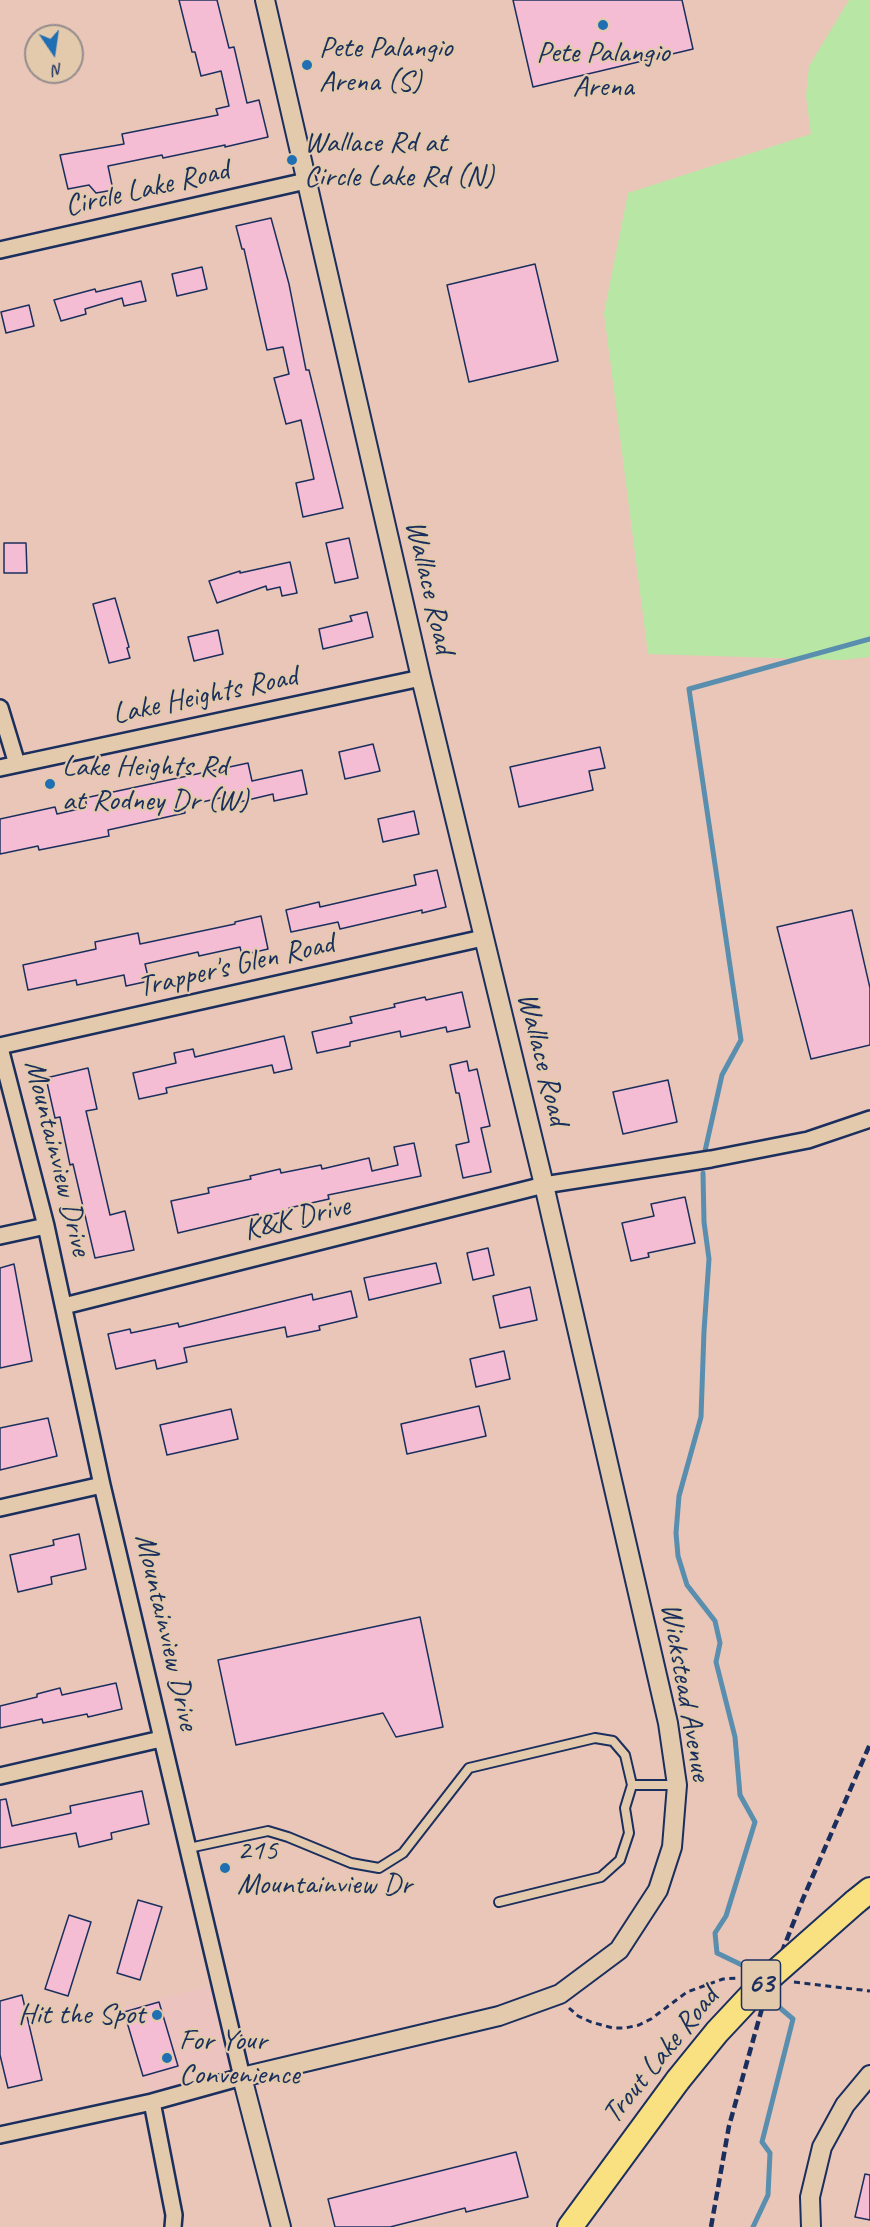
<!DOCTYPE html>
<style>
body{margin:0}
#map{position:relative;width:870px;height:2227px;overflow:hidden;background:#e9c6b8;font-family:Caveat,sans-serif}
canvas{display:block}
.north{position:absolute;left:24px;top:24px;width:60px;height:60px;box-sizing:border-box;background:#e4caac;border:2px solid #948c8d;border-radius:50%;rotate:167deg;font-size:16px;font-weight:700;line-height:24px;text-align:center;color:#1b2f5e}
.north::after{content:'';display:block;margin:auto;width:21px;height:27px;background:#1f6fb2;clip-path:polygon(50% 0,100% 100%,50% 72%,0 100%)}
</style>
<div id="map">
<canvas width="870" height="2227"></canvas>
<div class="north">N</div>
</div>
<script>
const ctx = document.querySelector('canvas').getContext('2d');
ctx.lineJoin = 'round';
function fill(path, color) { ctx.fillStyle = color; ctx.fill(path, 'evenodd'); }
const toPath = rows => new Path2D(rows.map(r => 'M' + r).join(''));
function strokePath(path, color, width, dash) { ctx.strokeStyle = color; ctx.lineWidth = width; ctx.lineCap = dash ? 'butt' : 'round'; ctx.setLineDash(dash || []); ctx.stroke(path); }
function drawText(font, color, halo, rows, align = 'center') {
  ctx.font = font + ' Caveat,sans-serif'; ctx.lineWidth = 4.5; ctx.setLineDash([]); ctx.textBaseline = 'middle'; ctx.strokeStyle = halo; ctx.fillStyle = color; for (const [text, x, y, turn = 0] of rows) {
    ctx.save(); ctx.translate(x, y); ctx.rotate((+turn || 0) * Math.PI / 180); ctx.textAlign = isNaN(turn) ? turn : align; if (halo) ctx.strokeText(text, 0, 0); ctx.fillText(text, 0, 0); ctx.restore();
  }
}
fill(toPath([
 [220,1984,242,2077,152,2102,123,2008]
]), '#edc3c0');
fill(toPath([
 [849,0,870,0,870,657,841,660,648,654,604,313,628,193,811,134,806,96,809,66]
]), '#b8e7a5');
strokePath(toPath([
 [705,1151,722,1075,741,1040,689,689,870,639],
 [703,1173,704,1222,709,1259,704,1331,701,1417,679,1496,676,1533,678,1556,687,1585,715,1621,720,1643,716,1662,735,1737,740,1795,755,1822,726,1916,715,1933,717,1953,742,1965],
 [753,2227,768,2195,770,2153,762,2142,793,2019,773,2002]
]), '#598eae', 5);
const building = toPath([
 [179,0,217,0,229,48,234,47,247,103,259,100,268,137,225,147,225,145,163,158,162,155,108,166,113,190,96,193,89,185,68,189,60,155,124,144,122,134,218,115,216,109,229,106,221,71,201,76,195,52,192,52,179,0],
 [513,0,682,0,693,49,533,87,513,0],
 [271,218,289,284,306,370,309,370,343,508,303,517,296,483,314,479,301,420,286,424,274,378,289,374,283,347,267,350,244,249,242,249,236,226,271,218],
 [535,264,558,361,469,382,447,285,535,264],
 [202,267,207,289,177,296,172,274,202,267],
 [141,281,146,301,124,306,122,298,85,309,86,314,61,321,54,300,95,289,96,292,141,281],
 [29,305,34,326,6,333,1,312,29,305],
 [349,538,358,578,335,583,326,543,349,538],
 [4,543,26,543,27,573,4,573,4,543],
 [290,562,297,593,282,596,280,587,267,590,266,586,217,603,209,581,240,571,240,573,290,562],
 [115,598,129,647,127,648,130,658,109,663,93,604,115,598],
 [367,612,373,637,323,649,319,629,352,621,350,616,367,612],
 [218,630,223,654,194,661,188,637,218,630],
 [373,744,380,771,345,779,339,752,373,744],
 [600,747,605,768,589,771,593,790,519,807,510,767,600,747],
 [248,763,252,781,302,770,307,794,274,801,273,794,231,804,229,796,184,806,185,813,108,830,109,836,39,850,38,846,0,854,0,819,55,807,57,814,87,807,85,798,248,763],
 [414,811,419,834,383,842,378,819,414,811],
 [437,870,446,907,422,913,422,910,340,929,338,922,291,932,286,910,319,902,320,907,416,885,414,875,437,870],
 [852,910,870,988,870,1045,811,1059,777,927,852,910],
 [261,916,268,949,242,955,240,947,199,956,198,952,145,964,149,981,126,986,124,975,77,985,76,980,28,990,23,965,96,949,95,942,138,933,140,944,235,924,235,922,261,916],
 [462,992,470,1027,447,1032,446,1027,401,1037,400,1031,350,1042,350,1046,317,1053,312,1032,352,1023,350,1017,395,1007,394,1004,425,997,426,1000,462,992],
 [284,1036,292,1069,274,1073,272,1065,166,1088,167,1093,139,1099,133,1073,176,1063,174,1053,193,1049,195,1057,284,1036],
 [467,1061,469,1071,477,1069,490,1126,481,1128,491,1172,463,1178,456,1145,469,1142,459,1093,456,1093,450,1065,467,1061],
 [88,1068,97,1109,86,1111,110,1215,125,1211,134,1250,95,1258,73,1164,70,1165,60,1117,55,1118,46,1078,88,1068],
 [668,1080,677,1122,623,1134,613,1092,668,1080],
 [414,1143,421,1176,328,1195,329,1199,289,1208,289,1211,259,1217,258,1214,178,1233,171,1201,209,1193,208,1188,251,1179,250,1176,280,1169,281,1173,321,1165,322,1169,369,1158,372,1171,398,1165,394,1147,414,1143],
 [685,1197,695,1243,648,1253,649,1257,631,1261,622,1223,654,1216,651,1204,685,1197],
 [488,1248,494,1275,473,1280,467,1253,488,1248],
 [436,1263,441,1283,369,1300,364,1278,436,1263],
 [14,1264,32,1361,0,1368,0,1268,14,1264],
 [530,1287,537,1320,500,1328,493,1296,530,1287],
 [351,1291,357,1317,319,1326,320,1330,287,1337,285,1327,184,1348,187,1362,157,1369,155,1360,116,1369,108,1334,130,1329,131,1333,178,1323,179,1327,312,1294,313,1300,351,1291],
 [504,1351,510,1379,476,1387,470,1359,504,1351],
 [479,1406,486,1436,407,1454,401,1424,479,1406],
 [231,1409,238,1439,167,1455,160,1425,231,1409],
 [48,1418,57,1456,0,1470,0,1428,48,1418],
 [79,1534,86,1569,51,1577,52,1584,18,1592,10,1555,54,1545,53,1540,79,1534],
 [420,1617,443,1727,396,1737,383,1713,236,1745,218,1660,420,1617],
 [116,1683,122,1709,88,1717,87,1714,43,1723,42,1719,0,1728,0,1706,37,1697,37,1694,60,1688,62,1695,116,1683],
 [142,1791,149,1824,111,1833,112,1839,79,1847,76,1833,0,1848,0,1800,6,1799,12,1826,71,1813,70,1806,142,1791],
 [138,1900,162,1907,140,1980,117,1973,138,1900],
 [69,1915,91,1922,68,1996,45,1989,69,1915],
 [22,1995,42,2080,8,2088,0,2055,0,2001,22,1995],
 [159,2002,178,2066,143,2076,124,2012,159,2002],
 [516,2152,528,2197,466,2212,465,2208,390,2227,335,2227,328,2199,516,2152],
 [865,2174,870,2175,870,2220,855,2217,865,2174]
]);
fill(building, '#f5bdd3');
strokePath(building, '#1b2f5e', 1.5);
const service = toPath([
 [189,1848,268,1831,288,1837,351,1863,379,1868,403,1853,469,1768,595,1738,613,1741,625,1755,632,1785],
 [499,1902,601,1877,620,1860,629,1833,625,1808,632,1785,675,1785]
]);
const minor = toPath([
 [0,250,306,181],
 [0,708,17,764],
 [0,768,421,678],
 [0,1046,483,938],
 [0,1048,46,1226,102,1485,242,2077,152,2102,0,2135],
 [0,1236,46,1226],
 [64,1306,544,1185,711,1159,808,1140,870,1119],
 [0,1508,102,1485],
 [0,1776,161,1739],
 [152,2102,174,2215,173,2227]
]);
const tertiary = toPath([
 [265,0,421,678,544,1185,668,1723,677,1785,672,1847,658,1890,619,1950,560,1994,499,2016,242,2077,281,2227],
 [811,2227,810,2197,822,2147,845,2105,870,2075]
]);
const primary = toPath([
 [855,1902,870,1890],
 [570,2227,678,2080]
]);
strokePath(service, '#1b2f5e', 12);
strokePath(minor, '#1b2f5e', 20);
strokePath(tertiary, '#1b2f5e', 22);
strokePath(primary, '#1b2f5e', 28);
strokePath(toPath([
 [794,1982,870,1991],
 [569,2008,578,2016,591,2022,613,2028,625,2028,639,2025,651,2019,687,1992,723,1979,739,1978]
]), '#1b2f5e', 3, [6, 4.5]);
strokePath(service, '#e4caac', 8);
strokePath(minor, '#e4caac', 15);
strokePath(tertiary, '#e4caac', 18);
strokePath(primary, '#f9e181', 24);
strokePath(toPath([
 [711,2227,729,2126,768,1987,802,1901,870,1744]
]), '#1b2f5e', 4.5, [9, 4.5]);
const primaryBridge = toPath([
 [678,2080,717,2032,761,1985,855,1902]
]);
strokePath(primaryBridge, '#1b2f5e', 28, []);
strokePath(primaryBridge, '#f9e181', 24);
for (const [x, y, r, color] of [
 [603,25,6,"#1f6fb2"],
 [307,65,6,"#1f6fb2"],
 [292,160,6,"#1f6fb2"],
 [50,784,6,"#1f6fb2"],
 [225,1868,6,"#1f6fb2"],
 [157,2015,6,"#1f6fb2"],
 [167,2058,6,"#1f6fb2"]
]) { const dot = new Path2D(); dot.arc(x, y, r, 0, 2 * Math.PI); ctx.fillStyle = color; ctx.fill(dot); strokePath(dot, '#e4caac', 2); }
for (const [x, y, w] of [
 [761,1985,39]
]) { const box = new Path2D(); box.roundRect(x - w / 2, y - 25, w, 50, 4.5); ctx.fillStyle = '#e4caac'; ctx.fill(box); strokePath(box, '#1b2f5e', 1.5); }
drawText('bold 28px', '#1b2f5e', null, [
 ["63",761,1985]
]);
drawText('30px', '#1b2f5e', '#e4caac', [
 ["Pete Palangio",319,48],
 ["Arena (S)",319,82],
 ["Pete Palangio",603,53,"center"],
 ["Arena",603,87,"center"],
 ["Wallace Rd at",304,143],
 ["Circle Lake Rd (N)",304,177],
 ["Lake Heights Rd",62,767],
 ["at Rodney Dr (W)",62,801],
 ["215",237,1851],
 ["Mountainview Dr",237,1885],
 ["Hit the Spot",145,2015,"right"],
 ["For Your",179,2041],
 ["Convenience",179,2075]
], 'left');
drawText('30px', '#1b2f5e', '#e4caac', [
 ["Circle Lake Road",147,189,-13],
 ["Wallace Road",429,587,77],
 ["Lake Heights Road",205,696,-12],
 ["Trapper's Glen Road",236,966,-13],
 ["Wallace Road",542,1059,76],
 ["Mountainview Drive",57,1158,76],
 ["K&K Drive",297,1219,-14],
 ["Mountainview Drive",166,1632,77],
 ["Wickstead Avenue",685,1692,80],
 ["Trout Lake Road",661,2056,-51]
]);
</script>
